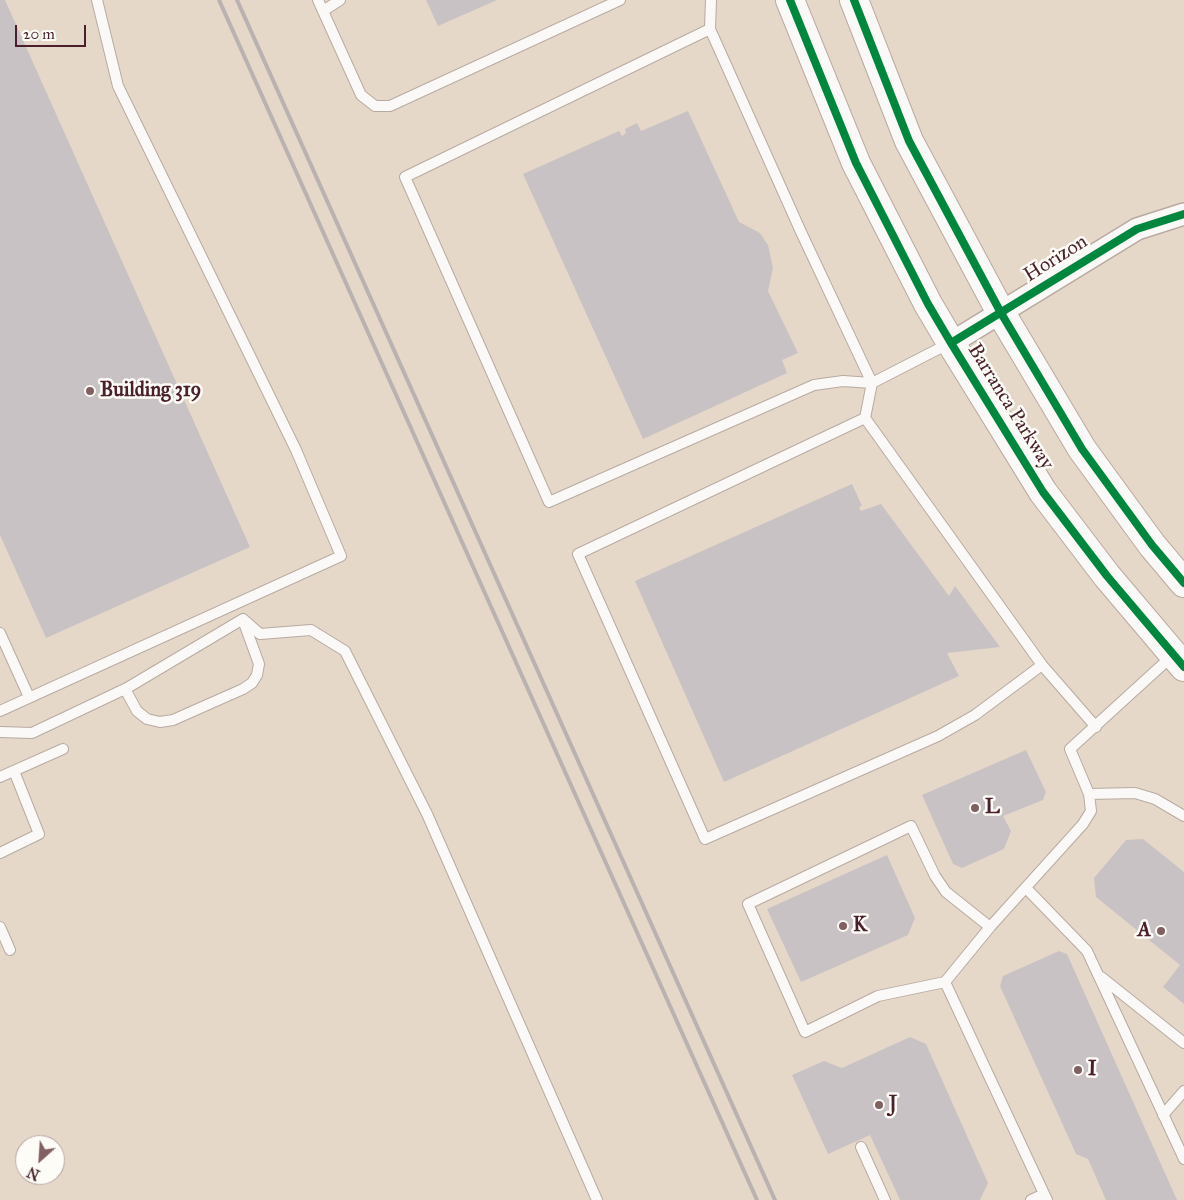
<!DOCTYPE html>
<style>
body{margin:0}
#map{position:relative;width:1184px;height:1200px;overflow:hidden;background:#e6d8c8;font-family:"IM FELL Great Primer",serif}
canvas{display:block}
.north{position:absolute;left:15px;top:1135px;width:50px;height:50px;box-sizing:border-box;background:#fdfcf7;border:1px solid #b5a4a5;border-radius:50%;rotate:206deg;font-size:14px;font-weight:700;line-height:20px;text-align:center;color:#4a1f2b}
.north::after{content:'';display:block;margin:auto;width:18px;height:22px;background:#816062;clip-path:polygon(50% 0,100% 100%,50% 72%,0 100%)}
.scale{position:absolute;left:15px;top:25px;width:71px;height:22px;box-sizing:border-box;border:2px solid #4a1f2b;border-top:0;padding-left:6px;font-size:15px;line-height:18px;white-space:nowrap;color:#4a1f2b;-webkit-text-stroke:4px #fdfcf7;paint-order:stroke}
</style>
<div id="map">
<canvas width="1184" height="1200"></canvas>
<div class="north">N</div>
<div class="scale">20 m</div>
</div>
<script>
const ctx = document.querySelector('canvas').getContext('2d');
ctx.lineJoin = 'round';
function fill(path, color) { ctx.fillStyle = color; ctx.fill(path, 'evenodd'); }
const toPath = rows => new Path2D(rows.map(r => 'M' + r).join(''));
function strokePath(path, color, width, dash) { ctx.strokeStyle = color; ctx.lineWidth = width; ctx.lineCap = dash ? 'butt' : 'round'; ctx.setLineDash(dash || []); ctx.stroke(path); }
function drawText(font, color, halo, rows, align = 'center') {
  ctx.font = font + ' "IM FELL Great Primer",serif'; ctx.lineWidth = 5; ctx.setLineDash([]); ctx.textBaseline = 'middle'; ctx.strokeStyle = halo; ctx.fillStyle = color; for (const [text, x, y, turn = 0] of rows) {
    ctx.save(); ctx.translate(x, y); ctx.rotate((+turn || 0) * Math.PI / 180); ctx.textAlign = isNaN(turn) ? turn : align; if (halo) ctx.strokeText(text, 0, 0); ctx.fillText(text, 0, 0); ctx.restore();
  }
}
fill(toPath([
 [0,0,5,0,250,547,46,638,0,535],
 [426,0,497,0,438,26],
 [688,111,739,222,760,233,768,245,773,268,768,291,798,353,782,360,787,373,643,439,523,174,619,131,622,136,626,133,625,129,637,123,641,131],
 [852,484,862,506,859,507,861,511,881,504,949,596,955,586,1000,647,947,653,959,676,724,782,635,581],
 [1026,750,1046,792,1043,800,1003,816,1011,831,1004,849,962,868,953,864,922,795],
 [1143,839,1184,872,1184,1004,1163,987,1180,965,1096,897,1094,878,1126,840],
 [887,855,915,918,908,935,801,982,767,909],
 [1059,951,1067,954,1177,1200,1106,1200,1088,1159,1076,1154,1000,986,1003,976],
 [910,1037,926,1044,988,1183,980,1200,900,1200,870,1135,828,1154,792,1075,824,1061,842,1068]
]), '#c9c2c5');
const lane = toPath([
 [318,0,361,95,375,106,390,106,620,0],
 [323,11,340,0],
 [710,29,711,0],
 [865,418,872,383,843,381,814,385,549,502,405,177,710,29,801,232,872,383,950,343],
 [0,633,29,697],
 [1042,665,975,715,938,736,705,839,578,554,865,418,1042,665,1096,727],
 [125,689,137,711,147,719,160,722,173,720,243,689,252,683,257,675,259,664,243,620],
 [0,711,341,556,296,450,118,86,97,0],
 [0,732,32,733,127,688,243,619,260,634,311,630,345,651,427,814,597,1200],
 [0,777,63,749],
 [1089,794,1135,793,1155,799,1184,816],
 [0,853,39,834,14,771],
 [1026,888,1087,951,1184,1159],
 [0,927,10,950],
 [990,927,946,892,935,876,911,826,748,904,805,1032,878,996,945,982,990,927,1083,824,1091,811,1089,794,1070,749,1172,656],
 [1101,977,1184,1043],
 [945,982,1047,1200],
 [1163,1115,1184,1091],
 [861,1147,885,1200],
 [1031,1200,1044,1194]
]);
const street = toPath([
 [951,343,1137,229,1184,214]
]);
const secondary = toPath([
 [790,0,856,163,928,304,951,343,1043,492,1107,576,1184,667],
 [854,0,909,141,1001,313,1082,449,1152,545,1184,583]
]);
strokePath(lane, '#b7aaa1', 12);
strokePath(street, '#b7aaa1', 24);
strokePath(secondary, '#b7aaa1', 30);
strokePath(lane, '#fbf9f7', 10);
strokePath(street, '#fbf9f7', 21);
strokePath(secondary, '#fbf9f7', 28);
strokePath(toPath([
 [219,0,757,1200],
 [237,0,775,1200]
]), '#b9b2b1', 4);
strokePath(toPath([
 [790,0,856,163,928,304,951,343,1043,492,1107,576,1184,667],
 [854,0,909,141,1001,313,1082,449,1152,545,1184,583],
 [951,343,1137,229,1184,214]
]), '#00873e', 8);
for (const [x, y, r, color] of [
 [90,391,5,"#816062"],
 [975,808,5,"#816062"],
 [843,926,5,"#816062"],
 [1161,931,5,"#816062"],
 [1078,1070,5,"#816062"],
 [879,1105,5,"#816062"]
]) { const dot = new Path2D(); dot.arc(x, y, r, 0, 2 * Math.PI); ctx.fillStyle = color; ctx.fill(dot); strokePath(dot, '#fdfcf7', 2); }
drawText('20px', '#4a1f2b', '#fdfcf7', [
 ["Horizon",1056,259,-32],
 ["Barranca Parkway",1010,407,58]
]);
drawText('bold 20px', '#4a1f2b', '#fdfcf7', [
 ["Building 319",100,391],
 ["L",985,808],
 ["K",853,926],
 ["A",1151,931,"right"],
 ["I",1088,1070],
 ["J",889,1105]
], 'left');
</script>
